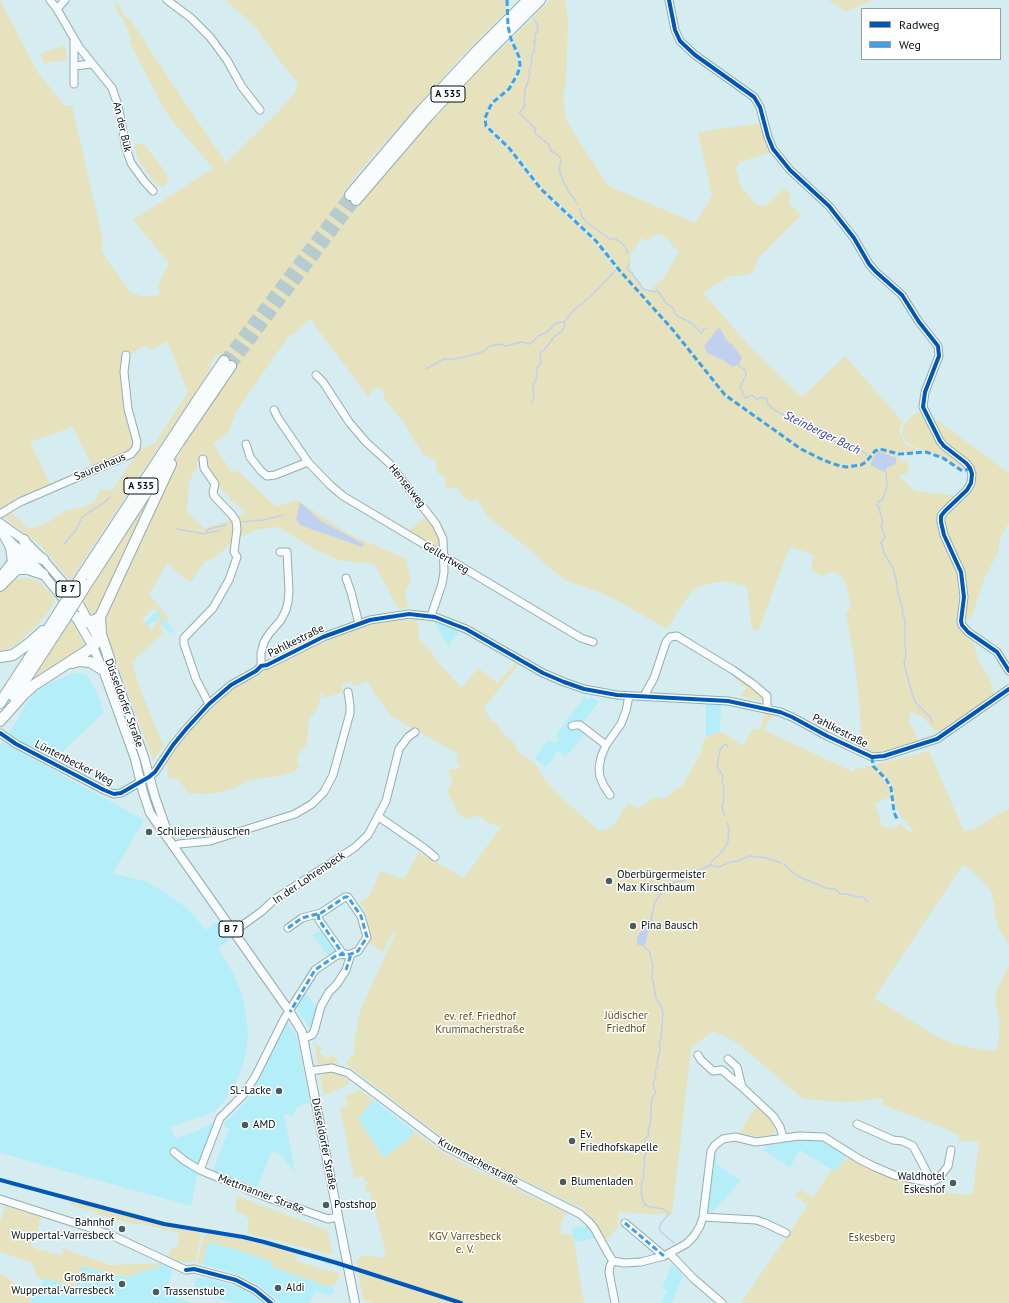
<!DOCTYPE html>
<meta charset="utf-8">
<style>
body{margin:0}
#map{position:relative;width:1009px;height:1303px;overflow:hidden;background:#d5ecf0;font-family:"PT Sans",sans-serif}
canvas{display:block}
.legend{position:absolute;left:861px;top:8px;width:140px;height:52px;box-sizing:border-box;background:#fff;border:1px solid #999fa1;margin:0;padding:5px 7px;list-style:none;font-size:12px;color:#000f13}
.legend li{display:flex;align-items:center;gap:8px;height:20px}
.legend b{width:20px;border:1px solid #999fa1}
</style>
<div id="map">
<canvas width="1009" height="1303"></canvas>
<ul class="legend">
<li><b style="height:5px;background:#0057b8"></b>Radweg</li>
<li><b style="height:5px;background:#3ca1ea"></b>Weg</li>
</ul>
</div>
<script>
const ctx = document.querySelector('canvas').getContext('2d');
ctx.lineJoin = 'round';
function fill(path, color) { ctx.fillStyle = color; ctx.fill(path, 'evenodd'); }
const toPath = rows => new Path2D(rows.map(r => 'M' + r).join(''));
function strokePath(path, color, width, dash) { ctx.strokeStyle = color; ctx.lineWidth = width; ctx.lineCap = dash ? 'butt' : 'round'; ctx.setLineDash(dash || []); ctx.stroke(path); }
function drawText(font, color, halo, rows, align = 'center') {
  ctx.font = font + ' "PT Sans",sans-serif'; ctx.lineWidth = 3; ctx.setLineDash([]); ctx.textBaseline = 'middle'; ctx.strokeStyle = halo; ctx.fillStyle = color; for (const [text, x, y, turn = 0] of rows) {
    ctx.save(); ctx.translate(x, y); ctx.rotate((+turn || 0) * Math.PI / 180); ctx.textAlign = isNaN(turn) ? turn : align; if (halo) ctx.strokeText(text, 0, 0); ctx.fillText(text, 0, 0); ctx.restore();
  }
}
fill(toPath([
 [158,610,162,615,159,617,164,622,166,621,175,630,171,634,157,619,147,627,144,623],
 [435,622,460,631,448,646,442,636],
 [73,673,84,674,88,677,94,686,104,712,54,760,16,740,9,734,26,704,35,693,46,685],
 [592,695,594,695,592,697,599,702,578,729,584,734,566,757,558,751,546,767,535,758,549,740,555,744,559,738,556,736,567,720,585,697,589,699],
 [706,703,721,704,720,733,712,734,706,738],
 [2,742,144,820,115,869,114,874,147,882,159,889,180,903,193,915,206,930,216,922,229,940,218,948,235,977,242,995,246,1014,248,1033,246,1052,241,1071,233,1088,222,1104,214,1112,170,1127,176,1138,197,1131,217,1120,199,1164,191,1206,0,1153,0,746],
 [322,929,338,951,329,957,313,935],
 [306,993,316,1007,319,1000,313,1024,310,1028,298,1011,299,1004],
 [286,1021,296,1035,298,1042,310,1103,298,1106,293,1116,284,1114,295,1172,281,1155,272,1151,257,1187,213,1170,229,1129,224,1126,225,1122,237,1111,252,1093],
 [373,1100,415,1132,405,1142,384,1158,358,1118],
 [794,1138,825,1141,847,1155,835,1172,800,1150,790,1167,763,1150,766,1147,762,1144],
 [713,1155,717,1155,716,1164,741,1181,710,1214,707,1212,707,1208],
 [586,1226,595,1238,574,1242,572,1228],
 [207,1241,232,1248,274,1262,272,1266,327,1286,332,1285,334,1290,333,1293,329,1295,315,1290,310,1303,281,1303,264,1289,241,1275,202,1264],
 [167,1263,172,1268,172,1271,166,1291,177,1294,176,1298,192,1303,30,1303,32,1295,37,1297,45,1278,82,1266,126,1277],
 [672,1264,683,1275,672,1303,662,1303,667,1291,662,1289],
 [196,1278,206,1278,238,1287,248,1292,261,1303,234,1303,198,1293,194,1286]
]), '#b4eef8');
fill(toPath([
 [0,0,38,73,65,106,72,106,103,240,101,246,103,254,130,292,141,296,160,295,158,285,169,263,133,220,213,168,173,122,164,109,129,41,132,40,123,20,114,5,118,3,125,17,129,18,138,31,165,73,226,163,276,114,296,91,297,82,281,63,257,29,226,0,506,0,506,12,466,52,370,159,344,191,357,203,469,78,510,41,517,57,518,65,517,72,508,88,489,105,484,120,485,126,522,165,540,190,598,246,618,274,615,261,583,226,543,189,525,164,487,125,487,116,491,106,510,90,520,74,522,64,521,57,513,38,550,0,565,0,568,19,566,85,563,95,566,120,599,172,609,186,695,223,708,203,712,195,698,132,762,123,772,152,740,162,736,169,741,187,757,205,765,206,785,187,791,196,788,202,801,215,757,260,755,269,752,273,743,276,739,275,728,277,703,293,753,350,802,397,845,356,903,422,900,426,900,432,905,444,919,451,897,452,901,461,908,463,909,467,907,473,899,476,915,491,957,496,964,495,974,473,947,447,927,413,1009,473,1009,522,1000,538,998,553,985,577,972,616,965,621,969,640,974,644,978,661,989,677,995,695,941,733,934,730,923,717,911,712,908,723,911,725,919,742,878,753,869,753,864,751,861,743,860,712,855,664,846,614,851,607,847,587,845,581,836,572,831,572,822,576,811,570,813,554,790,547,758,631,752,630,747,586,722,581,699,586,694,589,677,612,667,629,607,595,567,581,548,567,534,553,488,517,478,501,481,498,469,501,462,495,456,487,447,489,445,477,438,473,436,468,437,461,423,454,408,431,406,425,385,400,382,389,375,387,368,396,310,319,295,333,289,336,257,381,236,412,228,433,213,444,232,473,237,470,276,507,297,500,349,534,406,559,411,581,405,593,408,608,399,609,374,564,339,560,314,549,279,527,255,530,238,538,237,517,245,512,239,506,228,499,230,497,217,486,207,471,206,463,206,454,202,451,196,468,197,469,193,473,189,483,187,512,204,528,232,520,234,521,234,540,215,558,204,562,190,583,167,563,149,594,169,618,164,623,159,617,161,615,154,608,142,619,151,630,157,624,154,621,157,619,162,624,159,628,164,633,132,662,139,686,155,726,164,746,153,760,110,645,102,622,146,521,187,438,237,368,217,354,210,365,211,369,70,581,41,546,5,518,0,513],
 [661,234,670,241,674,248,680,250,664,278,647,292,631,270,630,255,641,238,648,241,652,236],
 [721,330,729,343,733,367,725,361,707,353],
 [167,341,188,392,156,442,139,451,112,491,101,489,94,502,83,507,65,511,47,523,29,529,4,506,50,484,30,442,73,427,92,467,130,451,133,445,125,408,121,380,121,361,145,345,152,350],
 [828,0,872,0,846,12],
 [65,45,67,59,56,62,52,61,44,64,40,54],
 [138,144,144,144,166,173,168,177,167,183,164,187,155,183,140,163,135,149,135,146],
 [922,410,935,436,968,467,964,469,959,468,938,455,914,447,907,442,902,434,904,425,913,415],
 [165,471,95,617,92,615,83,600],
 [427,516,434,525,439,537,440,546,437,548,408,531],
 [28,578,39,581,55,599,48,613,35,627,17,644,5,650,0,650,0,593,14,579],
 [408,618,416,619,419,627,418,631,420,640,431,651,436,660,462,688,478,668,498,683,515,663,518,665,484,708,491,721,497,723,501,731,515,744,516,750,536,765,545,780,562,798,599,831,610,828,617,821,623,809,629,803,639,808,655,797,663,799,670,795,674,790,679,788,685,782,702,751,704,739,712,734,722,732,743,746,753,729,759,730,761,726,763,721,764,712,773,715,764,730,853,772,856,767,865,770,867,766,872,767,881,776,888,785,891,797,875,803,882,826,888,828,895,827,900,824,911,833,914,831,902,818,895,805,891,783,877,769,875,765,929,751,964,831,974,829,1009,808,1009,944,999,930,997,924,995,917,994,903,990,889,969,868,963,865,874,998,938,1037,954,1044,967,1047,996,1051,998,1045,1000,1023,995,1000,997,989,1009,966,1009,1303,741,1303,808,1205,795,1196,800,1189,812,1197,811,1201,832,1169,836,1172,844,1160,846,1162,849,1156,866,1167,889,1176,913,1183,942,1188,942,1192,964,1195,973,1194,979,1142,957,1140,960,1136,942,1127,882,1105,884,1098,847,1102,803,1099,736,1042,713,1031,691,1048,672,1215,619,1212,618,1224,620,1225,606,1241,597,1225,583,1209,457,1147,444,1139,346,1064,354,1053,355,1036,360,1011,396,932,393,931,383,952,367,942,372,935,367,930,365,922,368,921,366,911,360,903,370,895,380,871,404,879,419,852,464,878,501,827,486,822,482,817,477,816,469,819,462,817,456,810,447,790,453,780,449,775,449,770,457,769,460,767,457,761,458,754,391,716,372,689,368,681,353,686,352,681,340,685,343,688,343,692,324,698,323,693,321,694,318,707,313,715,309,718,307,746,301,750,298,756,297,763,300,765,296,771,274,777,268,777,251,780,234,788,218,793,202,794,188,793,178,779,168,778,166,762,180,741,223,695,238,683,330,637,385,621],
 [71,620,85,644,84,649,26,687,64,628,65,629],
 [736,675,763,694,765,702,741,696,746,688,738,682,734,676],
 [315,1042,322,1049,319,1052,327,1059,332,1055,338,1060,337,1065,318,1064,314,1043],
 [324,1073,336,1073,341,1075,349,1081,348,1085,324,1095,320,1076],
 [360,1090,373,1100,358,1118,383,1158,405,1142,415,1132,438,1149,456,1160,566,1213,561,1223,560,1234,573,1235,584,1303,465,1303,357,1267,356,1262,362,1256,365,1255,383,1258,386,1253,370,1192,366,1193,365,1186,368,1185,368,1182,364,1180,363,1176,354,1178,340,1108,348,1105,345,1096],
 [757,1106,767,1115,774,1124,776,1127,775,1132,773,1134,760,1137,739,1133],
 [237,1196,327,1230,333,1255,247,1233,249,1221,246,1216,235,1211],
 [71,1201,164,1226,200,1232,201,1234,195,1262,181,1262,168,1256,171,1249,176,1248,178,1244,179,1233,138,1223,137,1225,96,1214,96,1212,71,1205],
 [5,1206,41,1216,37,1234,31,1241,31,1247,43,1251,62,1255,62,1248,110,1265,167,1263,126,1277,82,1266,75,1288,45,1278,44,1280,37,1278,32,1263,0,1252,0,1222],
 [207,1233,245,1239,298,1253,295,1261,339,1273,340,1278,335,1284,327,1286,272,1267,273,1262,232,1248,208,1242,202,1264,197,1262,204,1235,207,1235],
 [358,1271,457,1303,372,1303,363,1300],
 [0,1273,32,1295,30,1303,0,1303]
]), '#e6e2be');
fill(toPath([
 [719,327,729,343,732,344,742,358,738,364,733,367,725,361,707,353,704,346],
 [879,451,896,458,896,464,887,468,885,471,882,471,877,469,871,465,871,463,872,459],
 [300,502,321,521,364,544,362,547,300,525,296,519],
 [650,918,653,920,648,931,646,941,644,946,638,945,637,943,637,937]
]), '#bfd1ee');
strokePath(toPath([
 [534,19,538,26,537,30,538,32,535,34,536,40,533,41,535,43,534,53,532,54,531,66,529,71,530,74,528,76,529,79,525,90,524,104,525,106,519,113,532,125,535,129,535,133,549,145,551,151,555,153,560,157,561,161,559,168,561,176,568,191,574,198,577,204],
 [580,209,582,217,589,224,610,239,616,239,624,245,628,253],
 [629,263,627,269,632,273,643,289,654,292,657,290,666,303,673,308,676,315,693,324,701,333,704,329,707,328],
 [738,363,739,366,745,370,746,375,740,387,745,398,749,397,752,395,757,399,762,397,767,399,767,403,773,409,800,425,825,438,862,451,867,455],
 [426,369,444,359,453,359,465,357,482,352,490,346,499,344,506,346,521,342,530,344,540,335,547,332,556,323,564,322,575,309,591,296,615,271],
 [531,403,534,397,533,386,537,377,537,368,541,363,540,353,545,349,554,337,562,331,565,325,564,322],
 [884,471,886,472,887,486,883,499,878,502,877,506,880,507,879,509,883,523,881,526,885,538,881,542,884,553,893,568,896,579,898,594,903,609,902,613,905,621,905,645,906,655,904,663,910,686,915,702,931,718,932,722],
 [242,522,263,520,284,515],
 [177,529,205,534,207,533,207,530,212,528,226,525],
 [207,533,220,531],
 [64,544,75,531,82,518,89,512,104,503,110,497],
 [724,815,722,806,724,799,723,795,724,788,722,783,723,776,717,767,720,750,724,745,727,745,728,747],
 [784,864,796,875,807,880,826,888,836,889,840,894,846,894,858,897,863,897,868,902],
 [710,865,717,867,722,866,726,863,738,861,749,856,767,858,781,863],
 [651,919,655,902,665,888,675,882,686,880,693,873,710,865,711,862,723,851,729,839,728,835,729,829,727,823],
 [644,945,645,948,649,951,650,954,653,966,652,976,656,998,662,1008,663,1014,661,1040,659,1041,660,1049,657,1064,658,1067,656,1069,655,1072,656,1076,653,1083,654,1088,656,1093,652,1098,650,1126,648,1129,649,1134,645,1140,647,1145,646,1153,644,1159,645,1162,643,1173,644,1177,642,1180,641,1193,645,1205,650,1207,664,1209,669,1214,661,1223,659,1228,661,1232,674,1243]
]), '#bfd1ee', 1.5);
strokePath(toPath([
 [224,361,350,195],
 [231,366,356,200]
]), '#b5cbcf', 10, [10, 5]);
const minor = toPath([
 [50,0,57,9],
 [65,0,57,9,79,47,112,88,118,105,126,148,131,163,144,181,153,191],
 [167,0,191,18,210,37,227,60,242,87,260,110],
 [669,0,675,30,680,41,695,55,754,97,760,107,768,137,773,149,790,170,829,206,854,238,869,264,875,271,902,295,919,322,938,346,939,356,925,392,923,407,940,441,944,446,966,463,970,468,972,474,971,483,967,490,945,511,941,516,941,522,944,535,961,572,964,597,961,621,962,625,968,632,997,652,1009,671],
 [74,66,92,64],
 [74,84,74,40],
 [316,375,323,382,349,422,366,442,389,463,436,524,443,539,444,572,442,584,431,616],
 [274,410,278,418,308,462,330,485,343,496,581,638,593,642],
 [246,444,250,457,261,471,267,476,275,475,308,462],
 [203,459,204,468,215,484,213,492,214,496,232,515,236,521,237,529,234,552,237,557,229,580,213,608,184,638,184,644,196,679,209,704],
 [0,514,20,502,131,454,136,448,137,442,128,409,124,372,126,355],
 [346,578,351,592,359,624],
 [261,666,261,653,264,642,269,634,281,620,286,610,288,602,289,591,287,552,280,552],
 [644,696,654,678,666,642,670,637,677,636,733,670,753,684,767,696,767,709],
 [572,726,576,725,580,725,606,745],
 [0,733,16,744,104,790,114,794,121,793,149,777,155,772,173,745,187,728,209,704,231,685,256,671,261,666,267,665,323,637,370,620,409,614,435,617,466,629,543,673,564,682,584,689,617,695,728,701,780,712,792,717,827,736,872,757,884,756,937,739,1009,689],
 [610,795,604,786,600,777,599,768,601,757,606,745,621,724,626,711,629,696],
 [379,817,424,848,435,857],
 [173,846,179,844,210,841,295,814,312,804,324,792,333,775,350,713,350,705,348,692],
 [318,914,319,920,343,954],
 [233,932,261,912,275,899,354,848,368,835,386,801,399,749,408,737,415,732],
 [304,1038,312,1035,314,1032,321,1006,329,992,337,984,346,970,351,954],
 [698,1055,701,1060,713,1071,722,1070,742,1087],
 [728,1059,737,1067,742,1087,773,1116,780,1127,783,1137],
 [310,1071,332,1068,348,1073,446,1147,580,1214,589,1222,594,1228,609,1255,613,1261,624,1263,641,1262,664,1256,686,1244,694,1236,700,1226,703,1217,711,1151,715,1145,723,1139,735,1137,756,1142,799,1136,824,1137,859,1159,875,1167,894,1175,927,1182,932,1182,939,1178,948,1166,951,1150],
 [857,1124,893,1140,902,1141,913,1146,932,1182],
 [174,1152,185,1161,200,1170,266,1197,328,1219,338,1217],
 [200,1170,220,1118,243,1095,255,1077,284,1019,315,970,337,955,351,954,358,951,367,937,361,916,348,897,345,897,321,913,302,918,288,928],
 [0,1199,109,1234,186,1270,194,1269,236,1280,255,1290,271,1303],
 [703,1217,756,1220,765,1223,786,1233],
 [625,1223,664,1256],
 [670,1254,694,1279,722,1303],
 [613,1261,610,1266,609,1272,615,1303]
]);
const major = toPath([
 [0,523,24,540,43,559,61,580,81,607,99,641],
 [0,532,26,556,43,574,69,606],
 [75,616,93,647,103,670,135,759,143,792,150,813,290,1012,302,1032,355,1303],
 [107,656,114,672,144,757,155,797,168,834]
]);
const highway = toPath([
 [350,195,422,110,477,51,528,0],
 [356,200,428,116,483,57,540,0],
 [20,556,32,555,43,559],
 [17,569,28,569,43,574],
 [3,575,13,562,11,547,5,536],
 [82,576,201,395,224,361],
 [86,585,179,442,231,366],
 [0,586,22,564,25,559,27,550,24,540],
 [75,616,86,622,95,620,100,617],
 [0,657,13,655,31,642,43,631],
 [110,661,101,634,100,617,171,464],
 [72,663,79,661,90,662,103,670],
 [14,697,61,625],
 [0,703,56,617],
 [0,721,24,694,34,685,93,647,96,643,97,635]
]);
strokePath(minor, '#94adb1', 9);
strokePath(major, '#94adb1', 10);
strokePath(highway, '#94adb1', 12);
strokePath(minor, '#f9fcfd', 7);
strokePath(major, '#f9fcfd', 8);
strokePath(highway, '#f9fcfd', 10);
const highwayBridge = toPath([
 [56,617,82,576],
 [61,625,86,585]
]);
strokePath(highwayBridge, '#94adb1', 12, []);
strokePath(highwayBridge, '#f9fcfd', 10);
strokePath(toPath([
 [507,0,508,26,511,39,519,57,520,65,518,73,509,89,492,103,489,109,485,118,486,126,509,148,541,189,596,241,620,271,673,330,725,395,801,449,823,460,837,465,846,467,861,465,866,462,875,451,880,449,899,454,926,452,943,458,961,470,964,471,970,468],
 [872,757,873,766,886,779,891,788,894,812,897,819],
 [318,914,319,920,343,954],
 [288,928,302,918,321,913,345,897,348,897,361,916,367,937,358,951,351,954,337,955,315,970,290,1012],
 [346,970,351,954],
 [625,1223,664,1256]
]), '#3ca1ea', 3, [6, 3]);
strokePath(toPath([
 [669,0,675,30,680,41,695,55,754,97,760,107,768,137,773,149,790,170,829,206,854,238,869,264,875,271,902,295,919,322,938,346,939,356,925,392,923,407,940,441,944,446,966,463,970,468,972,474,971,483,967,490,945,511,941,516,941,522,944,535,961,572,964,597,961,621,962,625,968,632,997,652,1009,671],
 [0,733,16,744,104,790,114,794,121,793,149,777,155,772,173,745,187,728,209,704,231,685,256,671,261,666,267,665,323,637,370,620,409,614,435,617,466,629,543,673,564,682,584,689,617,695,728,701,780,712,792,717,827,736,872,757,884,756,937,739,1009,689],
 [0,1180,164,1224,243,1237,264,1242,337,1263,461,1303],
 [186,1270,194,1269,236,1280,255,1290,271,1303]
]), '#0057b8', 4);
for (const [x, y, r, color] of [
 [149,832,4,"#4b5c60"],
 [609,881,4,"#4b5c60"],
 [633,926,4,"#4b5c60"],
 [279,1091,4,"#4b5c60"],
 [245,1125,4,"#4b5c60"],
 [572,1141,4,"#4b5c60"],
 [563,1182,4,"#4b5c60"],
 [953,1183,4,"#4b5c60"],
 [326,1205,4,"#4b5c60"],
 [122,1229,4,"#4b5c60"],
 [122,1284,4,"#4b5c60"],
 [278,1288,4,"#4b5c60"],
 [156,1292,4,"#4b5c60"]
]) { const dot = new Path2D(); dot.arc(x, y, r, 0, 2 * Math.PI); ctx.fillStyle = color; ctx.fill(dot); strokePath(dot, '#fff', 1.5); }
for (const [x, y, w] of [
 [448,94,34],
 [141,486,34],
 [68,589,24],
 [231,929,24]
]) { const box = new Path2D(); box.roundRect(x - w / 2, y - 8, w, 16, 3); ctx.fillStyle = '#fff'; ctx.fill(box); strokePath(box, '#000f13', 1); }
drawText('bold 10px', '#000f13', null, [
 ["A 535",448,94],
 ["A 535",141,486],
 ["B 7",68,589],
 ["B 7",231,929]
]);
drawText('11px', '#000f13', '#fff', [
 ["An der Bük",122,127,77],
 ["Saurenhaus",100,467,-23],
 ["Henselweg",407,486,51],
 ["Gellertweg",446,558,31],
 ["Pahlkestraße",296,641,-26],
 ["Düsseldorfer Straße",124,703,70],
 ["Pahlkestraße",840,731,27],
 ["Lüntenbecker Weg",74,763,27],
 ["In der Lohrenbeck",309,878,-34],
 ["Düsseldorfer Straße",324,1144,79],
 ["Krummacherstraße",478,1162,28],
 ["Mettmanner Straße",261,1194,21]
]);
drawText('11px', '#000f13', '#fff', [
 ["Schliepershäuschen",157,832],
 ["Oberbürgermeister",617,875],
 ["Max Kirschbaum",617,888],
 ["Pina Bausch",641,926],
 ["SL-Lacke",271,1091,"right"],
 ["AMD",253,1125],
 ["Ev.",580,1135],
 ["Friedhofskapelle",580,1148],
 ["Waldhotel",945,1177,"right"],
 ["Eskeshof",945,1190,"right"],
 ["Blumenladen",571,1182],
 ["Postshop",334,1205],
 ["Bahnhof",114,1223,"right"],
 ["Wuppertal-Varresbeck",114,1236,"right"],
 ["Großmarkt",114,1278,"right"],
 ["Wuppertal-Varresbeck",114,1291,"right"],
 ["Aldi",286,1288],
 ["Trassenstube",164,1292]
], 'left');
drawText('11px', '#5e4d1b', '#fff', [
 ["Jüdischer",626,1016],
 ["Friedhof",626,1029],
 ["ev. ref. Friedhof",480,1017],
 ["Krummacherstraße",480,1030],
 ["KGV Varresbeck",465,1237],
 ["e. V.",465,1250],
 ["Eskesberg",872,1238]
]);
drawText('italic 12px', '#2a3ba9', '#fff', [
 ["Steinberger Bach",822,433,26]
]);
</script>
